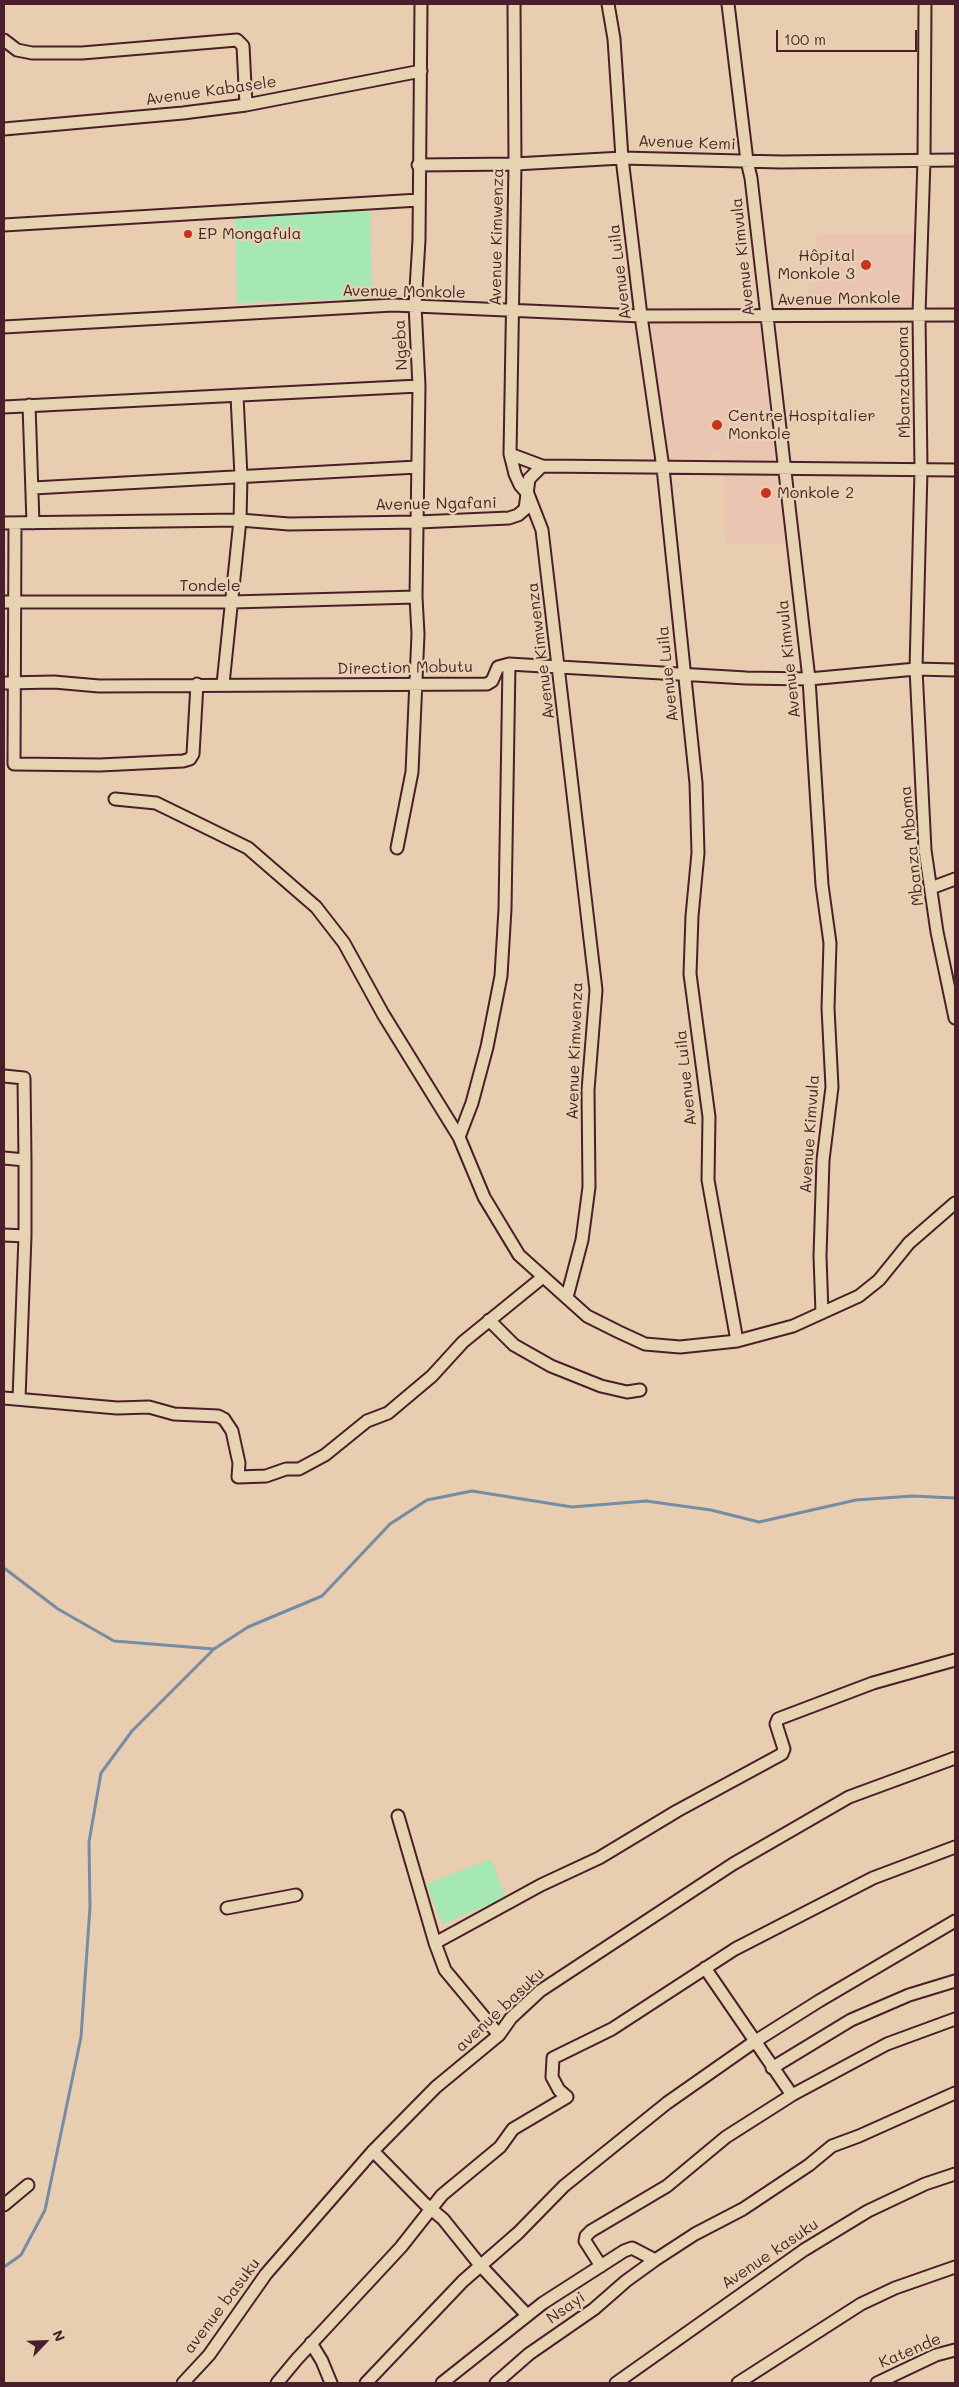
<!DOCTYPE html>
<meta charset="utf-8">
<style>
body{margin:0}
#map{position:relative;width:959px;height:2387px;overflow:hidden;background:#e8cdb1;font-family:Mali,sans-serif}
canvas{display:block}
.frame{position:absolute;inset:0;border:5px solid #4a1f2b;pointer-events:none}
.north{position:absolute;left:20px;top:2317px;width:50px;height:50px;-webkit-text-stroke:4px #e6d3b1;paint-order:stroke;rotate:66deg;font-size:14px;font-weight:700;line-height:20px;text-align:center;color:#4a1f2b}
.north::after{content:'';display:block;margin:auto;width:18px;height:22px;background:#4a1f2b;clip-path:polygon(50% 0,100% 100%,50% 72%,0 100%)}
.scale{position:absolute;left:776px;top:30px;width:141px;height:22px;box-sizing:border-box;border:2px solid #4a1f2b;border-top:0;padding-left:6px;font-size:15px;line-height:18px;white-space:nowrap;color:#4a1f2b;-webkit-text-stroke:4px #e6d3b1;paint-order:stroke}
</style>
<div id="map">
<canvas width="959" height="2387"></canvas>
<div class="frame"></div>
<div class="north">N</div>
<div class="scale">100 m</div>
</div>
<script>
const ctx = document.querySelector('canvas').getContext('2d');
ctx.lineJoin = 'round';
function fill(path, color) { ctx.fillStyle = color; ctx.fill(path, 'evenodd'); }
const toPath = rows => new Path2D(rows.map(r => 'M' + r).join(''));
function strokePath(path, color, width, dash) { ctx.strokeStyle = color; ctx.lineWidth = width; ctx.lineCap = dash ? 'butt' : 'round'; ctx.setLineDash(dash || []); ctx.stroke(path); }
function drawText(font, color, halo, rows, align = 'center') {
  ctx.font = font + ' Mali,sans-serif'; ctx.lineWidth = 4.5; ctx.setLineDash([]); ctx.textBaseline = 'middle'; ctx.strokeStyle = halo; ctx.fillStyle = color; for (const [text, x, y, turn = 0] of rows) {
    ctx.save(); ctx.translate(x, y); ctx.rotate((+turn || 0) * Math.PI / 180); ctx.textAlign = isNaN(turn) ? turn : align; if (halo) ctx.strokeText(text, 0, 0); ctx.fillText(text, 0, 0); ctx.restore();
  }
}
fill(toPath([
 [817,234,920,234,914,307,805,309],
 [646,318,761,319,789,545,726,543,722,457,719,453,713,453,709,459,663,460]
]), '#eac5b1');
fill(toPath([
 [370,204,372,298,237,303,235,211],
 [491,1859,506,1898,442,1924,426,1884]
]), '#a5e8b3');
strokePath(toPath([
 [4,1568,58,1609,114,1641,214,1649,248,1627,322,1596,390,1524,427,1500,472,1491,572,1507,646,1501,711,1510,759,1522,856,1500,912,1496,955,1498],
 [4,2267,21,2255,45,2210,81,2037,90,1907,89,1842,101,1773,132,1731,214,1649]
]), '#758ca4', 3);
const street = toPath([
 [514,4,515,164,510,454,515,474,520,485,528,494,542,530,596,990,588,1090,589,1187,582,1240,567,1297],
 [608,4,614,39,622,158,641,316,663,468,696,783,698,853,692,916,690,974,709,1117,708,1180,737,1341],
 [728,4,747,161,751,178,809,679,822,885,830,943,828,1008,832,1087,823,1160,820,1256,822,1313],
 [925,4,924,160,919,314,921,470,916,669,925,850,937,932,955,1018],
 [4,40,17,50,32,53,82,53,237,40,243,46,246,105],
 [4,129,183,113,246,105,421,71],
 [418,165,515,164,622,158,781,162,955,160],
 [4,225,419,200],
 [4,327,393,305,641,316,955,315],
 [29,405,33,523],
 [4,407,419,386],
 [510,454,542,466],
 [33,488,417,467],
 [4,523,240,520,289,524,418,522,509,518,518,515,525,509,529,479,542,466,955,470],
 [15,523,14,764,100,765,183,761,190,759,193,754,197,684],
 [4,602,232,602,416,597],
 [4,683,54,682,99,686,487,684,492,681,498,667,509,664,746,678,809,679,916,669,955,670],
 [223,684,240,520,241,476,237,396],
 [115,799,156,803,248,848,316,907,344,943,383,1014,459,1137,484,1197,519,1255,587,1316,619,1332,645,1344,680,1347,737,1341,793,1326,859,1296,879,1280,909,1243,955,1203],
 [397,848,412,772,418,634,416,597,419,386,415,305,419,240,421,4],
 [931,888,955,879],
 [4,1076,24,1078,25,1160],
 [459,1137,472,1103,487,1047,501,976,505,909,509,664],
 [4,1158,25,1160,25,1236,19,1399],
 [4,1235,25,1236],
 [489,1320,514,1345,551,1366,601,1386,627,1392,640,1390],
 [4,1398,117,1408,149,1407,174,1414,218,1416,224,1419,232,1431,239,1463,238,1477,266,1476,286,1469,299,1469,325,1455,367,1421,388,1413,432,1376,463,1342,543,1277],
 [398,1816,435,1943,445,1970,499,2035],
 [227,1908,296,1895],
 [435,1943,541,1885,599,1858,677,1811,782,1754,784,1749,776,1724,778,1719,873,1683,955,1660],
 [705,1968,792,2095],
 [772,2068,851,2020,909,1995,955,1981],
 [373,2151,425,2204,443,2219,480,2265,527,2315],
 [4,2205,28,2185],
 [601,2266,585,2241,586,2236,591,2231,667,2186,726,2137,792,2095,887,2044,955,2019],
 [311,2343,322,2361,331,2383],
 [183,2383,209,2355,266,2274,373,2151,436,2087,499,2035,511,2018,540,1991,733,1864,849,1797,955,1758],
 [277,2383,297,2359,401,2247,442,2195,500,2147,513,2129,567,2097,559,2090,552,2077,553,2058,612,2029,735,1949,873,1878,955,1847],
 [366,2383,463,2281,518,2233,564,2186,667,2103,754,2042,819,2001,955,1921],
 [442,2383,543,2303,624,2251,632,2248,655,2260],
 [496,2383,529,2354,594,2309,626,2281,655,2260,695,2234,743,2209,809,2165,832,2146,859,2136,955,2093],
 [616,2383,804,2250,868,2211,925,2184,955,2174],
 [738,2383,861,2304,895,2288,955,2267],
 [877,2383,936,2355,955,2350]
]);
strokePath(street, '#4a1f2b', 15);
strokePath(street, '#e6d3b1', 11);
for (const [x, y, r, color] of [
 [188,234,5,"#c8321e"],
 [866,265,6,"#c8321e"],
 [717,425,6,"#c8321e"],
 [766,493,6,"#c8321e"]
]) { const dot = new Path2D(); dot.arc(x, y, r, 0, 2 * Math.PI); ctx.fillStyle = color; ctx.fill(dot); strokePath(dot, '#e6d3b1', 2); }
drawText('16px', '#4a1f2b', '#e6d3b1', [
 ["Avenue Kabasele",211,91,-8],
 ["Avenue Kemi",687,143,2],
 ["Avenue Kimwenza",497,237,-89],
 ["Avenue Kimvula",743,257,-96],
 ["Avenue Luila",620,272,-97],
 ["Avenue Monkole",404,292,1],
 ["Avenue Monkole",839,299,-1],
 ["Ngeba",401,345,-93],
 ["Mbanzabooma",904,382,-91],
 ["Avenue Ngafani",436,504,-1],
 ["Tondele",210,586],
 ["Avenue Kimwenza",541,651,-97],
 ["Avenue Kimvula",789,659,-96],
 ["Direction Mobutu",405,668,-1],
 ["Avenue Luila",668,674,-96],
 ["Mbanza Mboma",912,846,-96],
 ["Avenue Kimwenza",575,1051,-88],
 ["Avenue Luila",686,1078,-96],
 ["Avenue Kimvula",810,1134,-86],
 ["avenue basuku",500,2010,-43],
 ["Avenue kasuku",770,2254,-34],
 ["avenue basuku",222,2306,-53],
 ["Nsayi",566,2308,-35],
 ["Katende",910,2351,-23]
]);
drawText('16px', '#4a1f2b', '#e6d3b1', [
 ["EP Mongafula",198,234],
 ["Hôpital",855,256,"right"],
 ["Monkole 3",855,274,"right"],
 ["Centre Hospitalier",728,416],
 ["Monkole",728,434],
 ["Monkole 2",777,493]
], 'left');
</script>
